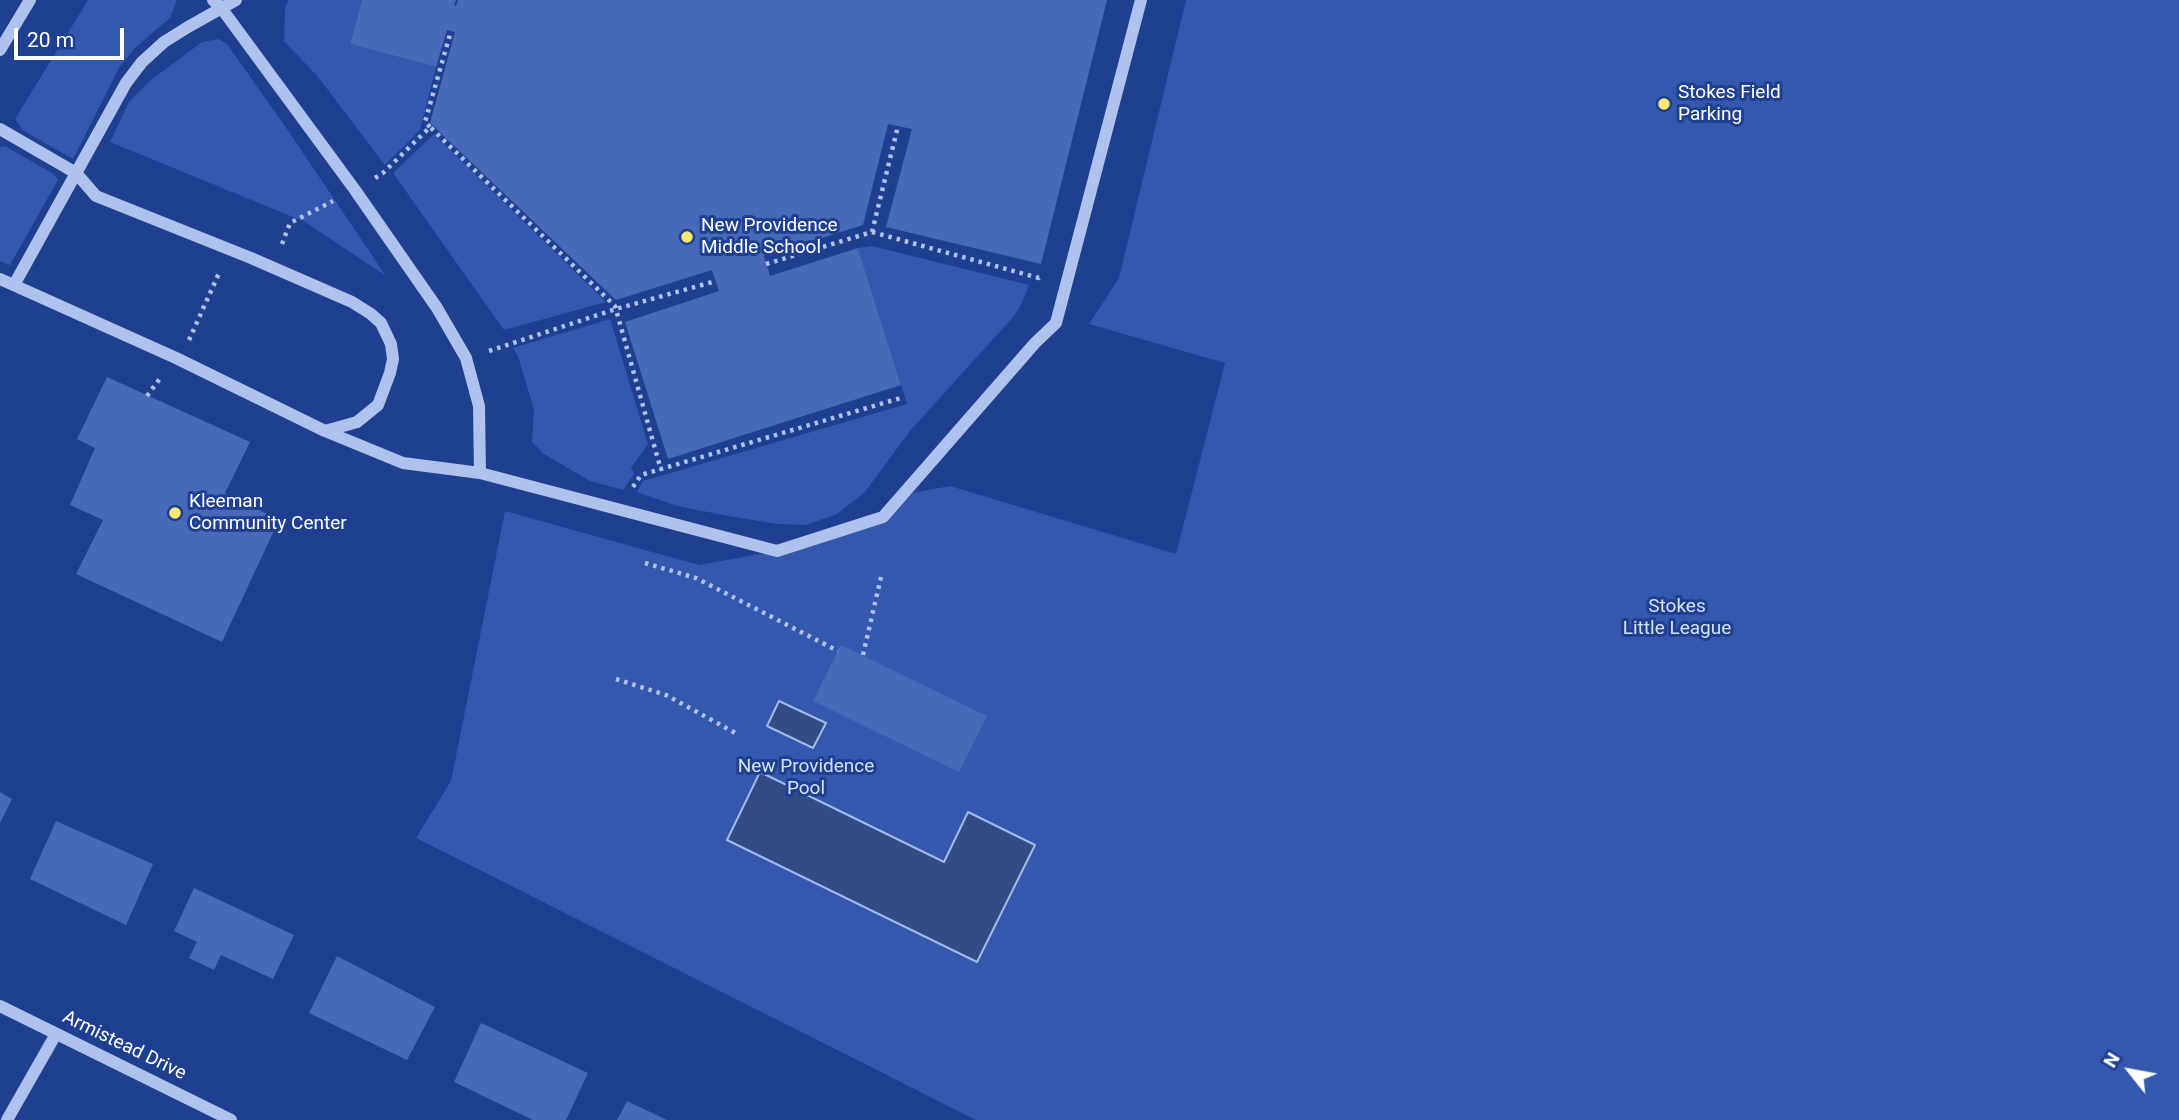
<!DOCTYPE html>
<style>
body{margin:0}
#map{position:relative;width:2179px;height:1120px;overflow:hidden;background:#1f3f90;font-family:Roboto,sans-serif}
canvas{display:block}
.north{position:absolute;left:2095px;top:1036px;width:70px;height:70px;-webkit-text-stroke:5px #1f3f90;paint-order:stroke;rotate:301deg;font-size:19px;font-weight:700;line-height:28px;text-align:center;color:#fff}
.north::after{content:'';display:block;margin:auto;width:24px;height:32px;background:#fff;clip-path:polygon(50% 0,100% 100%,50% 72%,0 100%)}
.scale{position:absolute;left:14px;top:28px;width:110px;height:32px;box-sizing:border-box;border:4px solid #fff;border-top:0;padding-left:9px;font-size:21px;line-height:24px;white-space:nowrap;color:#fff;-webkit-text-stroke:5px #1f3f90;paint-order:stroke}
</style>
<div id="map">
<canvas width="2179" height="1120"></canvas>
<div class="north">N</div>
<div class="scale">20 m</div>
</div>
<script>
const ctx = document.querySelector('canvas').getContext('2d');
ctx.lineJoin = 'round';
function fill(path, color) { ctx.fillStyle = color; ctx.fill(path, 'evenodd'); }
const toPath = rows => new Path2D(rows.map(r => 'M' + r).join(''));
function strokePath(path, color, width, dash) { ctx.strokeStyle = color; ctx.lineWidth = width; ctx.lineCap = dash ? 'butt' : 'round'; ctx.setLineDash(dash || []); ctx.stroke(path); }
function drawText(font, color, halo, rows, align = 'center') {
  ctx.font = font + ' Roboto,sans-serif'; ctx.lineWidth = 6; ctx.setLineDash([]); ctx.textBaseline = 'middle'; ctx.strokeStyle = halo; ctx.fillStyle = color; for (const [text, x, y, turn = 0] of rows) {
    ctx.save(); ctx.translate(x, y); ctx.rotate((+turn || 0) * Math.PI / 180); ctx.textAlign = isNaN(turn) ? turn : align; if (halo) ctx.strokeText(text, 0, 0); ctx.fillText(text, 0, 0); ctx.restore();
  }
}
fill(toPath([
 [88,0,177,0,170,18,135,48,120,66,73,159,24,131,15,119],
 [289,0,362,0,350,44,436,67,420,130,385,165,318,77,284,41,285,8],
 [1186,0,2179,0,2179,1120,976,1120,416,838,451,781,505,511,699,565,777,551,883,517,902,495,950,486,1176,554,1225,363,1089,324,1119,278],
 [218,39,227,44,287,129,386,276,305,222,110,142,129,102,151,80,202,42],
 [434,134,606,302,504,330,393,173],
 [5,146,54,174,58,180,10,265,0,261,0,147],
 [872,246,1029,285,1021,305,1014,316,910,431,865,492,837,514,806,525,777,524,723,515,677,506,637,492,643,481,907,404,858,248],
 [610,319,648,444,631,468,634,474,623,490,590,481,544,454,532,442,534,410,518,356,513,348]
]), '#3358ad');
const water = toPath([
 [779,701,826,723,813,748,767,726,779,701],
 [760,772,944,862,968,812,1035,845,977,962,727,840,760,772]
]);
fill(water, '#334b87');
strokePath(water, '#a3baee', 2);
fill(toPath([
 [362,0,456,0,454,5,456,6,458,0,1107,0,1041,264,886,227,912,129,888,124,863,225,764,256,770,276,858,248,901,385,668,459,625,322,719,291,712,270,616,300,430,123,455,32,447,30,436,67,350,44],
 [107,377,250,442,225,493,279,520,222,642,76,574,103,520,70,505,95,448,77,439],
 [841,645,987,716,959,772,813,701],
 [0,792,12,799,0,823],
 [56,821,153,864,126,925,30,879],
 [194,888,294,935,273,979,221,955,214,970,189,958,197,942,174,931],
 [337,956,435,1007,407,1060,309,1013],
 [481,1023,588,1073,566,1120,533,1120,454,1082],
 [627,1101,667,1120,617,1120]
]), '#4869b7');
strokePath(toPath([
 [430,127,425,122,451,31],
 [375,178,383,173,430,127,615,306,661,470],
 [872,232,1039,278,1042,275],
 [282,244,290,223,333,201],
 [766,264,872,232,898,126],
 [189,340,220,271],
 [489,351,616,309,716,281],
 [147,396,161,377],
 [633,487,641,475,904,397],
 [645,563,696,578,838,651],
 [863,655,881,577],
 [616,679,666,695,739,735]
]), '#afc2ed', 4.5, [3.5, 5]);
strokePath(toPath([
 [213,0,222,9,355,190,437,308,466,358,479,406,480,473],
 [0,50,30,0],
 [0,129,76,173,96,196,251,258,352,302,371,314,381,323,391,344,393,359,390,373,378,405,357,422,325,431],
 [0,279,176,358,325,431,403,463,480,473,777,551,883,517,1035,343,1056,323,1141,0],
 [14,285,126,83,142,62,164,42,188,27,236,0],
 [0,1006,231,1120],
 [7,1120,56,1034]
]), '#afc2ed', 12);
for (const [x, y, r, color] of [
 [1664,104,7,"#fbe86f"],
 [687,237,7,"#fbe86f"],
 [175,513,7,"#fbe86f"]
]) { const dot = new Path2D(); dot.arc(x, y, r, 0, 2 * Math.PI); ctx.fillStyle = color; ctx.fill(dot); strokePath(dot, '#1f3f90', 2.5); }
drawText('19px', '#fff', '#1f3f90', [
 ["Stokes Field",1678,93],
 ["Parking",1678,115],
 ["New Providence",701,226],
 ["Middle School",701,248],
 ["Kleeman",189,502],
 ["Community Center",189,524]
], 'left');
drawText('19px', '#d5e0f9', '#1f3f90', [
 ["Stokes",1677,607],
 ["Little League",1677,629],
 ["New Providence",806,767],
 ["Pool",806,789]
]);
drawText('19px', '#fff', '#1f3f90', [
 ["Armistead Drive",124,1046,26]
]);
</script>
